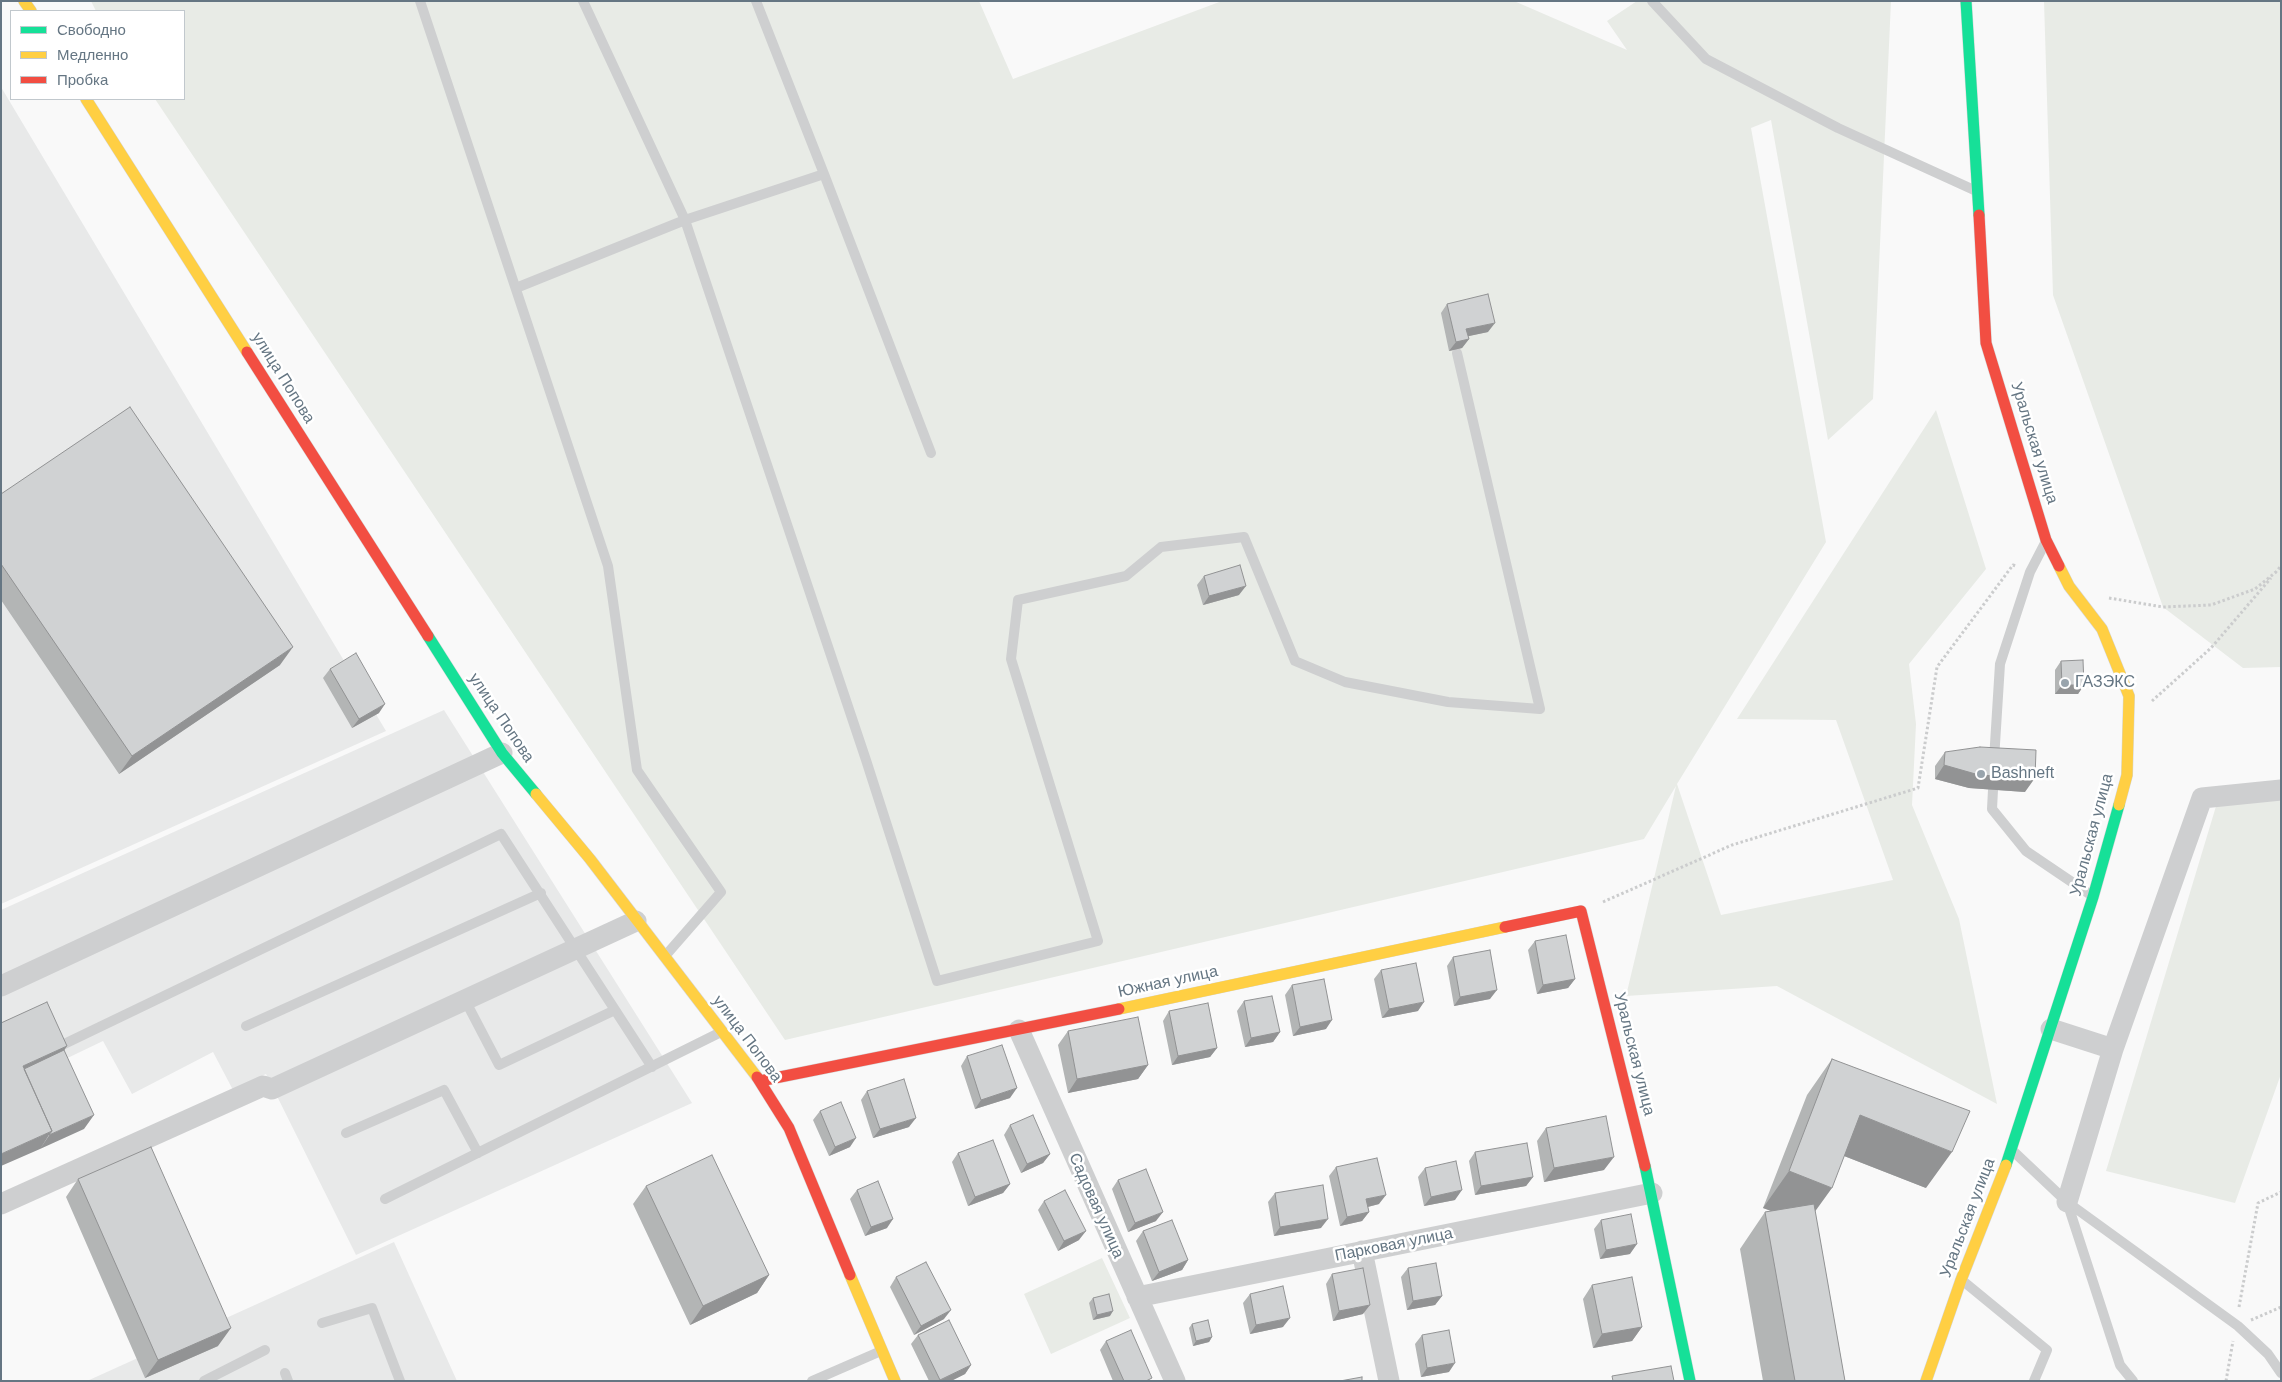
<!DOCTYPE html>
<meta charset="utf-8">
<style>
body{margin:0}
#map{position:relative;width:2282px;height:1382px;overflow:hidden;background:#f9f9f9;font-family:Arial,sans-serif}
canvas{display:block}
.frame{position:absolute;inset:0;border:2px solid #657683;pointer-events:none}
.legend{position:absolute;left:10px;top:10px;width:175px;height:90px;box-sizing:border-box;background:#fff;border:1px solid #c1c8cd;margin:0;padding:6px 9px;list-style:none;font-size:15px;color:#657683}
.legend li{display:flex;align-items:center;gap:10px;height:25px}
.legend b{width:25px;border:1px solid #c1c8cd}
</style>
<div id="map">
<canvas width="2282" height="1382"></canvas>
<div class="frame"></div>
<ul class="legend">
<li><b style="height:6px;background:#16e098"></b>Свободно</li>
<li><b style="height:6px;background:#ffcf43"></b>Медленно</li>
<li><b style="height:6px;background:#f24e42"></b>Пробка</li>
</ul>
</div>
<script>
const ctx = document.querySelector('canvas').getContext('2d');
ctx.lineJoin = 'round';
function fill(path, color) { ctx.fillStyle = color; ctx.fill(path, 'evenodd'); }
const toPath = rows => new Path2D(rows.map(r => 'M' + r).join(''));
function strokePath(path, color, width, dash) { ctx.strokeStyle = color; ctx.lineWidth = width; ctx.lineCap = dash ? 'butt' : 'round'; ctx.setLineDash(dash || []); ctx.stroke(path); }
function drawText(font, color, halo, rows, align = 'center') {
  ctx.font = font + ' Arial,sans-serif'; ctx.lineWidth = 5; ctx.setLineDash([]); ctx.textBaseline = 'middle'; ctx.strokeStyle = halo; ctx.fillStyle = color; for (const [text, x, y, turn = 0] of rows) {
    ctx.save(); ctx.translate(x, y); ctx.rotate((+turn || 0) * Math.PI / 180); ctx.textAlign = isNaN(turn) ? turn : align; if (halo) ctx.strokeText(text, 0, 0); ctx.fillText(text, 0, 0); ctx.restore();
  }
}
fill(toPath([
 [1,87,386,731,1,904],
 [444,710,692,1103,356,1255,266,1074,233,1090,213,1052,132,1094,103,1041,55,1064,1,1035,1,910],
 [394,1242,457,1381,87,1381]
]), '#e8e9e9');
fill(toPath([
 [91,1,979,1,1013,79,1222,1,1514,1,1627,50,1607,21,1637,1,1891,1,1873,399,1828,440,1771,120,1751,128,1826,542,1677,784,1721,915,1893,880,1836,720,1737,719,1936,410,1986,569,1909,664,1916,724,1912,805,1959,919,1997,1104,1777,986,1626,996,1676,786,1644,839,785,1040,155,99,184,99,184,11,96,11],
 [2044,1,2281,1,2281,667,2243,668,2163,607,2053,295],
 [2220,793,2281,795,2281,1074,2235,1203,2106,1171],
 [1102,1258,1130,1318,1051,1354,1024,1294]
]), '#e8ebe6');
const fast = toPath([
 [1966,1,1979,215],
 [428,636,502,753,536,794],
 [2006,1165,2093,897,2119,805],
 [1645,1166,1690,1381]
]);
const slow = toPath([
 [24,1,31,11],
 [86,99,247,352],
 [2059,566,2069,586,2102,629,2129,696,2127,775,2119,805],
 [536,794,590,859,757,1077],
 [1119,1009,1505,927],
 [850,1275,895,1381],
 [1926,1381,1961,1280,2006,1165]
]);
const jam = toPath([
 [1979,215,1986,343,2046,540,2059,566],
 [247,352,428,636],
 [1505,927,1581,911,1645,1166],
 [757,1077,789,1128,850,1275],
 [760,1081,1119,1009]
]);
strokePath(fast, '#d5d6d7', 12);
strokePath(slow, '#d5d6d7', 12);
strokePath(jam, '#d5d6d7', 12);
strokePath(toPath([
 [2275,573,2281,566],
 [2109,598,2163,607,2211,605,2255,589,2276,572],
 [2152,701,2211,648,2271,578],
 [1603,902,1732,845,1918,788,1937,667,2013,565,2016,566],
 [2239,1307,2258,1203,2281,1192],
 [2251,1320,2281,1307],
 [2226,1381,2233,1341]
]), '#cbcccd', 3, [2.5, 2.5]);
strokePath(toPath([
 [420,1,608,566,637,770,721,892,666,955],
 [583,1,685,220,866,760,937,981,1098,941,1011,659,1018,600,1126,576,1161,547,1244,537,1295,661,1345,682,1448,702,1540,709,1457,353],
 [756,1,824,174],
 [1652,1,1706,59,1838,128,1974,190],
 [516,288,685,220,824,174,931,453],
 [1994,760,2000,664,2030,572,2045,543],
 [1993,790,1992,809,2026,851,2091,895],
 [465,1000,499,1065,615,1010],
 [246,1026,541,893],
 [58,1041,60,1046,501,834,652,1067],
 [346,1133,444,1090,478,1153],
 [2013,1151,2067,1202,2238,1326,2268,1354,2281,1373],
 [385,1199,721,1032],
 [2067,1202,2120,1365,2133,1381],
 [1963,1281,2047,1350,2034,1381],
 [322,1323,372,1308,400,1381],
 [285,1373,288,1381],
 [204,1381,265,1350],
 [812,1381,881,1351]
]), '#cecfd0', 10);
strokePath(toPath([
 [1,986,502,753],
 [2051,1029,2113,1049,2067,1202],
 [1019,1030,1175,1381],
 [2113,1049,2202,798,2281,790],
 [1,1204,263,1086,272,1089,636,921],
 [1362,1251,1389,1381],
 [1137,1297,1652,1193]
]), '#cecfd0', 21);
strokePath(fast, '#16e098', 11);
strokePath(slow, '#ffcf43', 11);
strokePath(jam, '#f24e42', 11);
fill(toPath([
 [1447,304,1488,332,1468,336,1469,339,1462,348,1449,351,1441,313],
 [1,494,280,665,119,774,1,600],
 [1204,576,1239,595,1203,605,1197,585],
 [2061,661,2084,685,2078,694,2055,694,2055,670],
 [330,669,379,713,352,728,323,678],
 [1945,752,2025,792,1969,788,1935,779,1935,766],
 [1535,941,1575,979,1568,988,1537,994,1528,950],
 [1453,957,1490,999,1454,1006,1447,966],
 [1381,970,1418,1011,1382,1018,1374,979],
 [1292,985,1326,1029,1293,1036,1285,995],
 [1244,1001,1280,1032,1273,1042,1245,1047,1237,1011],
 [1169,1011,1217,1048,1210,1057,1172,1065,1163,1021],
 [1068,1031,1148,1065,1138,1079,1068,1093,1058,1045],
 [967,1056,1010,1098,975,1109,961,1066],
 [1832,1059,1926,1188,1844,1156,1815,1211,1845,1381,1763,1381,1740,1249,1765,1212,1772,1211,1763,1208,1807,1095],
 [867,1091,909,1127,873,1138,861,1100],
 [820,1111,850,1147,829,1156,813,1120],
 [1010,1125,1050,1154,1043,1163,1021,1173,1004,1135],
 [1546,1128,1604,1170,1544,1182,1537,1141],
 [1475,1152,1533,1177,1526,1186,1475,1195,1469,1161],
 [958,1153,1010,1184,1003,1193,968,1206,952,1162],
 [1336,1167,1379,1204,1368,1207,1369,1212,1362,1221,1340,1226,1329,1176],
 [1425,1168,1455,1200,1424,1206,1418,1177],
 [78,1179,218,1346,145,1378,66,1197],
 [1118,1180,1156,1221,1128,1232,1112,1189],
 [646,1186,769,1275,757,1293,690,1325,633,1204],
 [857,1190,887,1228,865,1236,850,1199],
 [1275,1193,1321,1228,1274,1236,1268,1202],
 [1044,1201,1079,1240,1058,1251,1038,1210],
 [1601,1220,1630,1254,1600,1259,1594,1229],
 [1143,1231,1188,1260,1182,1270,1152,1281,1136,1241],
 [1408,1268,1442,1296,1435,1305,1407,1310,1401,1277],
 [1332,1274,1363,1314,1333,1321,1326,1284],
 [896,1277,944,1319,914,1335,890,1287],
 [1592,1285,1642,1327,1632,1341,1593,1348,1583,1299],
 [1250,1294,1283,1327,1250,1334,1243,1303],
 [1093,1298,1110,1316,1093,1320,1089,1303],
 [1192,1324,1212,1337,1209,1342,1193,1346,1189,1328],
 [918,1335,971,1365,965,1374,951,1381,929,1381,911,1344],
 [1422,1335,1449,1372,1421,1377,1415,1344],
 [1106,1341,1150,1381,1113,1381,1100,1350]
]), '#b3b5b5');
fill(toPath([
 [1495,323,1488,332,1460,338,1466,329],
 [1469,339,1462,348,1449,351,1456,342],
 [1246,586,1239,595,1203,605,1209,596],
 [293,647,280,665,119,774,132,756],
 [2062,685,2084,685,2078,694,2055,694],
 [385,704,379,713,352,728,359,719],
 [1944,765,2035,778,2025,792,1969,788,1935,779],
 [1575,979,1568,988,1537,994,1543,985],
 [1497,990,1490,999,1454,1006,1460,997],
 [1424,1002,1418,1011,1382,1018,1389,1009],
 [1332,1020,1326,1029,1293,1036,1300,1027],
 [1280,1032,1273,1042,1245,1047,1251,1038],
 [67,1046,55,1064,23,1078,23,1066],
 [1217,1048,1210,1057,1172,1065,1178,1056],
 [1148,1065,1138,1079,1068,1093,1077,1079],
 [1017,1088,1010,1098,975,1109,981,1100],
 [94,1115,84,1129,40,1149,49,1135],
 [1860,1115,1952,1152,1926,1188,1834,1152],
 [916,1118,909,1127,873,1138,880,1129],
 [52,1131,40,1149,1,1166,1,1154],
 [856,1138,850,1147,829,1156,835,1147],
 [1050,1154,1043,1163,1021,1173,1027,1164],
 [1614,1157,1604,1170,1544,1182,1554,1168],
 [1789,1171,1832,1188,1806,1224,1763,1208],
 [1533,1177,1526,1186,1475,1195,1481,1186],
 [1010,1184,1003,1193,968,1206,975,1197],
 [1462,1190,1455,1200,1424,1206,1431,1197],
 [1386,1195,1379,1204,1359,1209,1366,1199],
 [1163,1212,1156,1221,1128,1232,1135,1223],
 [1369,1212,1362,1221,1340,1226,1347,1217],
 [893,1219,887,1228,865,1236,871,1227],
 [1328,1219,1321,1228,1274,1236,1280,1227],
 [1086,1231,1079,1240,1058,1251,1064,1241],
 [1637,1244,1630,1254,1600,1259,1606,1250],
 [1188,1260,1182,1270,1152,1281,1159,1272],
 [769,1275,757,1293,690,1325,703,1306],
 [1442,1296,1435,1305,1407,1310,1413,1301],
 [1370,1305,1363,1314,1333,1321,1339,1311],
 [951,1310,944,1319,914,1335,921,1326],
 [1113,1311,1110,1316,1093,1320,1097,1315],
 [1290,1318,1283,1327,1250,1334,1256,1325],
 [1642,1327,1632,1341,1593,1348,1602,1334],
 [231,1328,218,1346,145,1378,158,1360],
 [1212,1337,1209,1342,1193,1346,1196,1341],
 [1455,1363,1449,1372,1421,1377,1427,1368],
 [971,1365,965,1374,951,1381,939,1381]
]), '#929394');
const building = toPath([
 [1488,294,1495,323,1466,329,1469,339,1456,342,1447,304,1488,294],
 [130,407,293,647,132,756,1,564,1,494,130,407],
 [1240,565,1246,586,1209,596,1204,576,1240,565],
 [356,653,385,704,359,719,330,669,356,653],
 [2083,660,2084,685,2062,685,2061,661,2083,660],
 [1980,747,2036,750,2035,778,1979,775,1944,765,1945,752,1980,747],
 [1566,935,1575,979,1543,985,1535,941,1566,935],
 [1490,950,1497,990,1460,997,1453,957,1490,950],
 [1416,963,1424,1002,1389,1009,1381,970,1416,963],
 [1324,979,1332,1020,1300,1027,1292,985,1324,979],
 [1272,996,1280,1032,1251,1038,1244,1001,1272,996],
 [47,1002,67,1046,23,1066,52,1131,1,1154,1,1023,47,1002],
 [1208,1003,1217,1048,1178,1056,1169,1011,1208,1003],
 [1138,1017,1148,1065,1077,1079,1068,1031,1138,1017],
 [1002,1045,1017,1088,981,1100,967,1056,1002,1045],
 [64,1050,94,1115,49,1135,52,1131,24,1069,64,1050],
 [1832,1059,1970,1111,1952,1152,1860,1115,1832,1188,1789,1171,1832,1059],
 [904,1079,916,1118,880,1129,867,1091,904,1079],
 [841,1102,856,1138,835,1147,820,1111,841,1102],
 [1033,1115,1050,1154,1027,1164,1010,1125,1033,1115],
 [1606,1116,1614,1157,1554,1168,1546,1128,1606,1116],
 [993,1140,1010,1184,975,1197,958,1153,993,1140],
 [1527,1143,1533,1177,1481,1186,1475,1152,1527,1143],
 [151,1147,231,1328,158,1360,78,1179,151,1147],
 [712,1155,769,1275,703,1306,646,1186,712,1155],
 [1377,1158,1386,1195,1366,1199,1369,1212,1347,1217,1336,1167,1377,1158],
 [1456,1161,1462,1190,1431,1197,1425,1168,1456,1161],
 [1146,1169,1163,1212,1135,1223,1118,1180,1146,1169],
 [878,1181,893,1219,871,1227,857,1190,878,1181],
 [1323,1185,1328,1219,1280,1227,1275,1193,1323,1185],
 [1065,1190,1086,1231,1064,1241,1044,1201,1065,1190],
 [1814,1204,1845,1381,1795,1381,1765,1212,1814,1204],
 [1631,1214,1637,1244,1606,1250,1601,1220,1631,1214],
 [1172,1220,1188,1260,1159,1272,1143,1231,1172,1220],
 [926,1262,951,1310,921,1326,896,1277,926,1262],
 [1436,1263,1442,1296,1413,1301,1408,1268,1436,1263],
 [1363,1268,1370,1305,1339,1311,1332,1274,1363,1268],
 [1632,1277,1642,1327,1602,1334,1592,1285,1632,1277],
 [1283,1286,1290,1318,1256,1325,1250,1294,1283,1286],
 [1109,1294,1113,1311,1097,1315,1093,1298,1109,1294],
 [949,1320,971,1365,940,1380,918,1335,949,1320],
 [1208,1320,1212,1337,1196,1341,1192,1324,1208,1320],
 [1131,1330,1152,1378,1146,1381,1124,1381,1106,1341,1131,1330],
 [1449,1330,1455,1363,1427,1368,1422,1335,1449,1330],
 [1671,1366,1674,1381,1613,1381,1612,1376,1671,1366],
 [1362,1377,1362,1381,1340,1381,1362,1377]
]);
fill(building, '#d0d2d3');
strokePath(building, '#929394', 1);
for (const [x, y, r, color] of [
 [2065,683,5,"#99a4ac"],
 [1981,774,5,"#99a4ac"]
]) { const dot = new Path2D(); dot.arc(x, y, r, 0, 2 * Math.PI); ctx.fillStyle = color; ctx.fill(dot); strokePath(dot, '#fff', 2); }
drawText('16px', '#657683', '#fff', [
 ["улица Попова",283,378,58],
 ["Уральская улица",2034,443,73],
 ["улица Попова",501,718,56],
 ["Уральская улица",2092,835,-75],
 ["Южная улица",1168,982,-12],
 ["улица Попова",747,1039,53],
 ["Уральская улица",1634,1054,76],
 ["Садовая улица",1096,1206,66],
 ["Уральская улица",1968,1218,-69],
 ["Парковая улица",1394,1245,-11]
]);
drawText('16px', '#657683', '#fff', [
 ["ГАЗЭКС",2075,683],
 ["Bashneft",1991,774]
], 'left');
</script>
